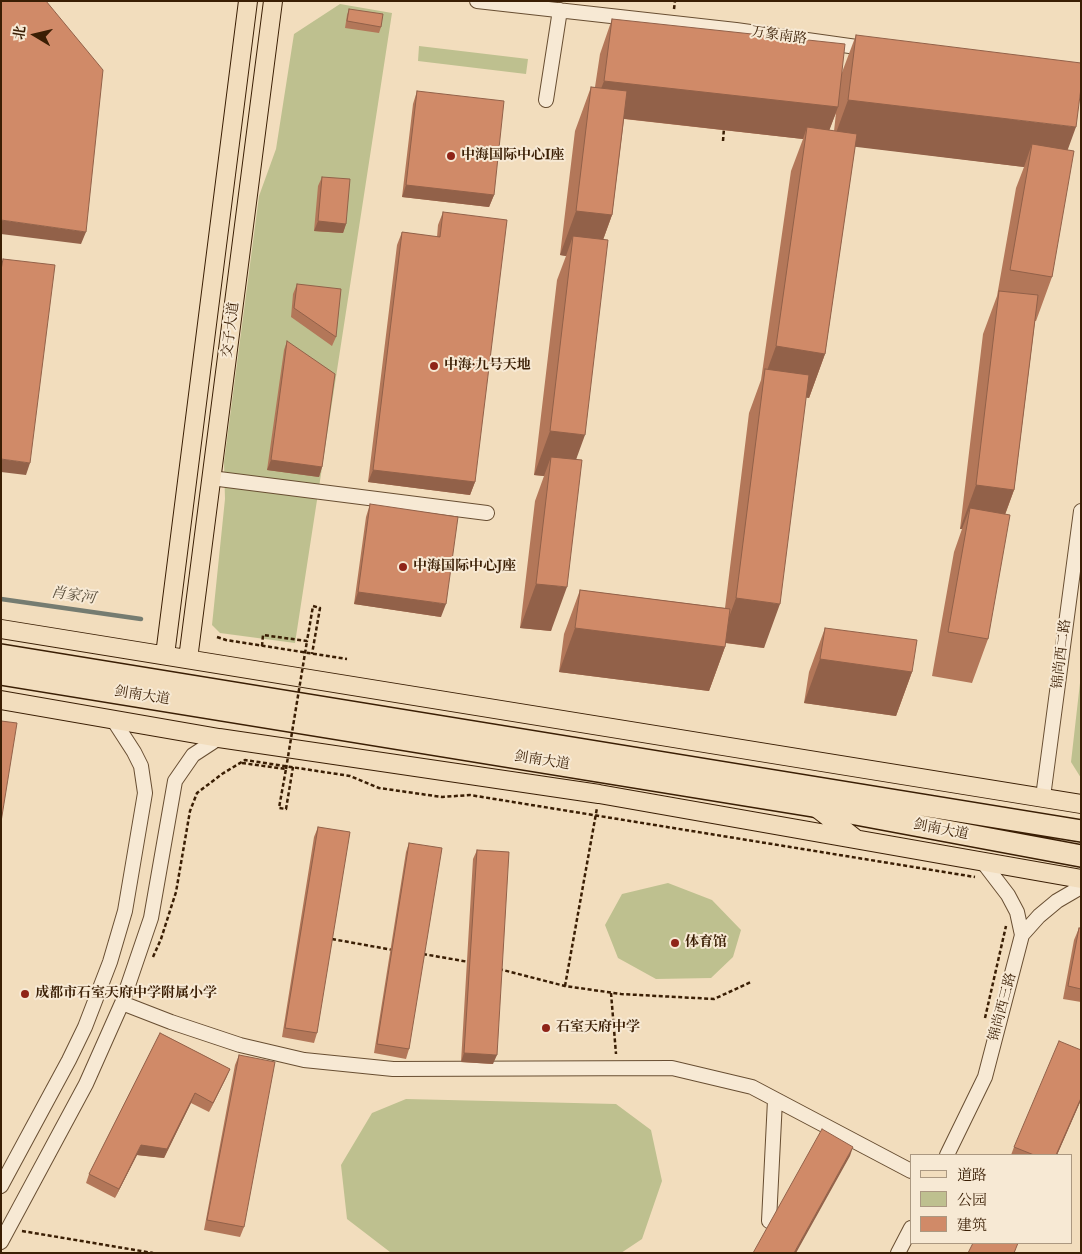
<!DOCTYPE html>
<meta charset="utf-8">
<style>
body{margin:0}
#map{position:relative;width:1082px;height:1254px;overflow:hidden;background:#f2ddbd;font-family:"IM FELL French Canon","Noto Serif SC",serif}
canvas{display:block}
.frame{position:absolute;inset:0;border:2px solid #3a1e04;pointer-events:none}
.legend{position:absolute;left:910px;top:1154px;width:162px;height:90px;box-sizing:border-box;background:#f7e9d4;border:1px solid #ab9881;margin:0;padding:6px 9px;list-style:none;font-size:15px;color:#3a1e04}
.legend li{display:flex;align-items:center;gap:10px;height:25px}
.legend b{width:25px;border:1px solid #ab9881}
.north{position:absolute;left:10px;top:10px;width:50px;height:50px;-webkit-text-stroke:4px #f7e9d4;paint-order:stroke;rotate:279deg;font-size:14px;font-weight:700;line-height:20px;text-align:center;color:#3a1e04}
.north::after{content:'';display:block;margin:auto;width:18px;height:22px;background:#3a1e04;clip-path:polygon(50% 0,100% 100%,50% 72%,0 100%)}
</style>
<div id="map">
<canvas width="1082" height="1254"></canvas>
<div class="frame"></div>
<ul class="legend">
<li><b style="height:6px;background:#f2ddbd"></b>道路</li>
<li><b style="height:14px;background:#bec08f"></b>公园</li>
<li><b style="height:14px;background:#d08a68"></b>建筑</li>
</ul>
<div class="north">北</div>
</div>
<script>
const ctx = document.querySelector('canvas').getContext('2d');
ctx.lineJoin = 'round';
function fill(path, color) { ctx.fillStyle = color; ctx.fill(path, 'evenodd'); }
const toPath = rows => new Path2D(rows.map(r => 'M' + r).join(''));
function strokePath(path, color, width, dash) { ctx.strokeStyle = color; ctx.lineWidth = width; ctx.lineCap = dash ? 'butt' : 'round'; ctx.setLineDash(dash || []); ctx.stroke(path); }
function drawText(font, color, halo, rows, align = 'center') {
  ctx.font = font + ' "IM FELL French Canon","Noto Serif SC",serif'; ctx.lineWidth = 4; ctx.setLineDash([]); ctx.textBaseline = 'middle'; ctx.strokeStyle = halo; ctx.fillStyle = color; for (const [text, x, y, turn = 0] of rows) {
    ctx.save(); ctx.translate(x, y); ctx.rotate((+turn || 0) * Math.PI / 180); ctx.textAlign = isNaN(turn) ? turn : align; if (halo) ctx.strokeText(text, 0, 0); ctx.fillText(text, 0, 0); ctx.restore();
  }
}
fill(toPath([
 [340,4,392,13,295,643,220,633,212,625,225,499,224,462,259,196,276,149,294,34],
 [419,46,528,59,526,74,418,61],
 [1081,674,1081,778,1071,762],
 [668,883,712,900,741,930,733,957,711,978,656,979,618,958,605,925,622,894],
 [406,1099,616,1104,651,1130,662,1181,642,1239,621,1253,390,1252,347,1219,341,1165,372,1113]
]), '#bec08f');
strokePath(toPath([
 [1,599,141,619]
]), '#757c71', 4.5);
const minor = toPath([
 [477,1,736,30,871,49],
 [546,100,560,10],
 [211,478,487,513],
 [1043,797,1081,511],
 [1022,935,1039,916,1057,901,1081,887],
 [122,1003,171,1022,240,1045,304,1060,393,1069,672,1068,752,1087,911,1171],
 [947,1155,985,1077,1022,935,1017,912,1008,895,982,861],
 [1,1186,69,1060,85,1027,110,962,125,911,145,793,141,766,134,752,112,718],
 [769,1221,775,1100],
 [1,1242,86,1084,122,1003,151,918,175,781,193,755,219,738],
 [898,1253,911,1228]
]);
const major = toPath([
 [1,629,1081,804],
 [165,655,248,1],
 [188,659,273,1],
 [1,700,219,738,599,794,1081,879],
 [814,806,856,839]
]);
const highway = toPath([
 [1,655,1081,831],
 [1,674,813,806,1081,856]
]);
strokePath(minor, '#684e32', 16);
strokePath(major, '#3a1e04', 20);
strokePath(highway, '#3a1e04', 24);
strokePath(toPath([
 [674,9,675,1],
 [723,141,724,128],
 [217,637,226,640,347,659],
 [262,646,263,635,307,641,313,606,320,608,312,654],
 [242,763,286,769,279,808,286,809,293,767],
 [332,939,393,950],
 [423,954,469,962],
 [153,957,161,939,176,892,190,811,197,793,222,774,245,760,350,776,379,788,442,797,470,795,975,877],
 [499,969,565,986,621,994,714,999,751,982],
 [565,986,597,808],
 [611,993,616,1054],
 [985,1018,1006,926],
 [22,1231,153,1253]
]), '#3a1e04', 2.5, [4, 2.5]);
strokePath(minor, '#f7e9d4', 14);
strokePath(major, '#f2ddbd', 18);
strokePath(highway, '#f2ddbd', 21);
strokePath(toPath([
 [286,769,307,641]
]), '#3a1e04', 2.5, [4, 2.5]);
fill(toPath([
 [349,9,381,27,379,33,345,28,347,15],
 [612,19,841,75,856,35,1068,150,1052,277,1036,321,1035,321,1014,490,1005,515,988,639,972,683,932,676,954,552,962,529,960,529,983,334,997,296,1016,188,1024,167,855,146,825,354,809,398,806,397,764,648,725,643,725,647,709,691,559,672,564,634,580,590,725,608,749,413,761,380,791,171,803,139,624,119,612,215,603,240,576,460,551,631,520,628,535,501,544,476,534,475,557,280,566,256,560,255,575,131,591,87,595,87,600,54],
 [836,113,834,131,829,130],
 [417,91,494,195,489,207,402,197,413,104],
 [322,177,346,224,343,233,314,231,318,186],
 [443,212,475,482,470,495,368,482,397,245,402,232,437,237,438,225],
 [297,284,336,337,332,346,291,317,293,294],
 [287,341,322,467,319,477,267,470,284,350],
 [370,504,441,617,354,604,366,517],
 [825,628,912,672,896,716,804,703,809,672],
 [318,827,317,1033,314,1043,282,1037,314,837],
 [409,843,409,1049,406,1059,374,1053,406,852],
 [477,850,493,1064,461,1062,473,859],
 [1079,928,1081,928,1081,1002,1063,999,1074,940],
 [160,1033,230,1069,226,1078,209,1112,191,1103,164,1158,137,1155,115,1198,86,1183,89,1174],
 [239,1055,244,1227,240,1237,204,1230,235,1065],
 [1081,1100,1057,1155,1011,1155,1014,1147]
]), '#b37759');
fill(toPath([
 [604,81,838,107,825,142,807,127,803,139,591,115],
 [848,100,1076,127,1060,171,1032,144,1024,167,832,144],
 [406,185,494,195,489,207,402,197],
 [576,211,612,215,596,259,573,236,566,256,560,255],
 [1,220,86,232,81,244,1,234],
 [318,221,346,224,343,233,314,231],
 [776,346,825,354,809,398,762,391,764,379],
 [550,431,585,435,569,479,551,457,544,476,534,475],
 [1,459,30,463,26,475,1,472],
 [271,460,322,467,319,477,267,470],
 [373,470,475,482,470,495,368,482],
 [976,485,1014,490,998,533,970,508,962,529,960,529],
 [536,584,567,587,551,631,520,628],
 [358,592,446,604,441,617,354,604],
 [736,598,780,604,764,648,720,642],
 [575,628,725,647,709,691,559,672],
 [820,659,912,672,896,716,804,703],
 [464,1053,497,1055,493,1064,461,1062],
 [230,1069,226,1078,209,1112,213,1103],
 [195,1093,191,1103,164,1158,137,1155,115,1198,119,1189,141,1145],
 [1081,1098,1081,1100,1057,1155,1056,1155],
 [853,1147,850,1156,796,1253,794,1253]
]), '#926149');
const building = toPath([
 [1,1,46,1,103,70,86,232,1,220,1,1],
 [349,9,383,14,381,27,347,21,349,9],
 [612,19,845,44,838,107,604,81,612,19],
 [856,35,1081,63,1081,88,1076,127,848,100,856,35],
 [591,87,627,91,612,215,576,211,591,87],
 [417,91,504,101,494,195,406,185,417,91],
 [807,127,857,134,825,354,776,346,807,127],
 [1032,144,1074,151,1052,277,1010,270,1032,144],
 [322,177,350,179,346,224,318,221,322,177],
 [443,212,507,220,475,482,373,470,402,232,440,237,443,212],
 [573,236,608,240,585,435,550,431,573,236],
 [3,259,55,265,30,463,1,459,1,270,3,259],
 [297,284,341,289,336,337,294,308,297,284],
 [999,291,1038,295,1014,490,976,485,999,291],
 [287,341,335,374,322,467,271,460,287,341],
 [765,369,809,375,780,604,736,598,765,369],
 [551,457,582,460,567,587,536,584,551,457],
 [370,504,458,517,446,604,358,592,370,504],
 [970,508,1010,515,988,639,948,632,970,508],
 [580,590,730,609,725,647,575,628,580,590],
 [825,628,917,640,912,672,820,659,825,628],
 [1,721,17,723,1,822,1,721],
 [318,827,350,832,317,1033,285,1028,318,827],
 [409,843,442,848,409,1049,377,1044,409,843],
 [477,850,509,852,497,1055,464,1053,477,850],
 [1079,928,1081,928,1081,989,1068,986,1079,928],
 [160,1033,230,1069,213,1103,195,1093,167,1149,141,1145,119,1189,89,1174,160,1033],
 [1059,1041,1081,1050,1081,1098,1056,1155,1034,1155,1014,1147,1059,1041],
 [239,1055,275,1062,244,1227,207,1220,239,1055],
 [822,1129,853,1147,794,1253,753,1253,822,1129],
 [973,1243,1018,1243,1014,1253,968,1253,973,1243]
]);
fill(building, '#d08a68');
strokePath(building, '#926149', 1);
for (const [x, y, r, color] of [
 [451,156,5,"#8f2418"],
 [434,366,5,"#8f2418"],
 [403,567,5,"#8f2418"],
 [675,943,5,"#8f2418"],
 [25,994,5,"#8f2418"],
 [546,1028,5,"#8f2418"]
]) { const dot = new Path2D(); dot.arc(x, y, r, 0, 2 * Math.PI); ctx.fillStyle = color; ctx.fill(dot); strokePath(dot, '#f7e9d4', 2); }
drawText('14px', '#3a1e04', '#f7e9d4', [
 ["万象南路",779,36,8],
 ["交子大道",231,330,-83],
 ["锦尚西二路",1062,654,-83],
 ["剑南大道",142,696,9],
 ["剑南大道",542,761,9],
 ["剑南大道",941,830,11],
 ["锦尚西三路",1003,1007,-75]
]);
drawText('bold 14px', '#3a1e04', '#f7e9d4', [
 ["中海国际中心I座",461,156],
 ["中海·九号天地",444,366],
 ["中海国际中心J座",413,567],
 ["体育馆",685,943],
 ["成都市石室天府中学附属小学",35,994],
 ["石室天府中学",556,1028]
], 'left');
drawText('italic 15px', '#584d3a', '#f7e9d4', [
 ["肖家河",73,596,8]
]);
</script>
